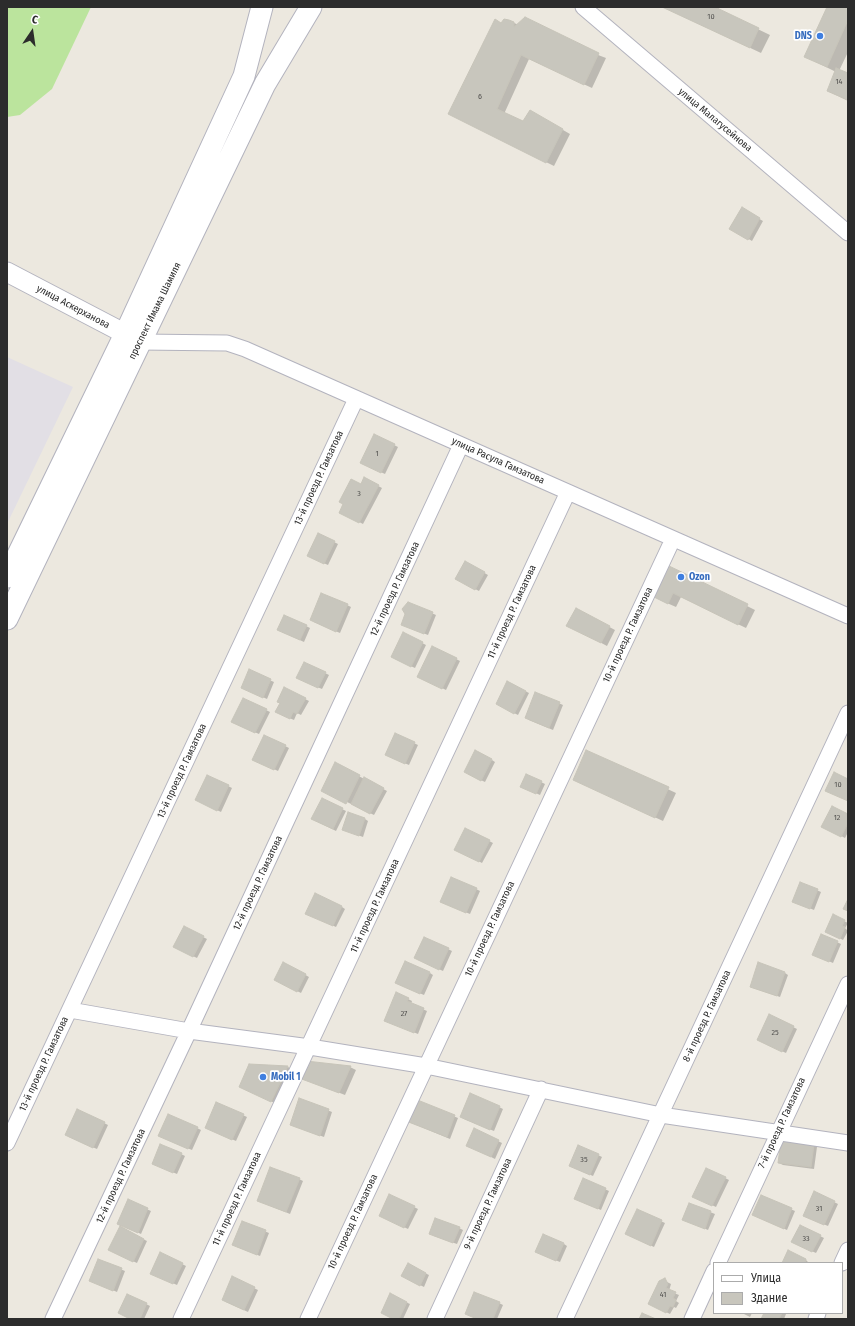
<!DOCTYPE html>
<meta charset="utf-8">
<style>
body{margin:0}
#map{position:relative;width:855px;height:1326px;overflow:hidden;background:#ece8df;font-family:"Fira Sans Condensed",sans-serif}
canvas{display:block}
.frame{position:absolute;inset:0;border:8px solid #2c2c2c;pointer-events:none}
.legend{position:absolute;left:713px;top:1262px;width:130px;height:52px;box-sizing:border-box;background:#fff;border:1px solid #ababab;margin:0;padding:5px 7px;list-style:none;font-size:12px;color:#2c2c2c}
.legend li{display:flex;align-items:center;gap:8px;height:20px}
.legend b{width:20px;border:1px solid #ababab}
.north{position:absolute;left:12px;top:12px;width:40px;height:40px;-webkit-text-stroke:3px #fff;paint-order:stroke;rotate:13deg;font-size:11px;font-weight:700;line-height:16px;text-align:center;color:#2c2c2c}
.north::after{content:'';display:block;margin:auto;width:14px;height:18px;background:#2c2c2c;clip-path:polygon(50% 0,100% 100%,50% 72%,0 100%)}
</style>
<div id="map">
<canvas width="855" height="1326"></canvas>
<div class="frame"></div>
<ul class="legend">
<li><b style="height:5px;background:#fff"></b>Улица</li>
<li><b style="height:11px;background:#c8c6bd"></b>Здание</li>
</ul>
<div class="north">С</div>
</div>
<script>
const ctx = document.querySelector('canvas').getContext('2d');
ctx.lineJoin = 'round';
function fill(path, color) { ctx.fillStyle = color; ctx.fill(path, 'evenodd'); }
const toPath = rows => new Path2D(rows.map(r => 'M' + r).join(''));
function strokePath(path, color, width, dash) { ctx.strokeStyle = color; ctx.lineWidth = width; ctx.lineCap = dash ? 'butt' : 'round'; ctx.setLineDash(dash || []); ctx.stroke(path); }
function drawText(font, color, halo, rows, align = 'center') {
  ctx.font = font + ' "Fira Sans Condensed",sans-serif'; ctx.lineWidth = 3.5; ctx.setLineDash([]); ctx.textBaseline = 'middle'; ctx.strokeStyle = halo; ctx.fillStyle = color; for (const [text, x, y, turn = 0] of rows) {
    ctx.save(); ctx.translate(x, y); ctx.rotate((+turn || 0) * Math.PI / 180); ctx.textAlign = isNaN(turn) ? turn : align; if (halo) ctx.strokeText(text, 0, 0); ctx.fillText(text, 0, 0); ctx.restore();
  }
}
fill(toPath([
 [7,357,73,387,7,524]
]), '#e2dfe5');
fill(toPath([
 [7,7,91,7,52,89,20,115,7,117]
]), '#bbe49d');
fill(toPath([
 [663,7,712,7,770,35,761,53],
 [828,7,848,7,848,52,839,71,848,74,848,101,828,91,836,72,806,57],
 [514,23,606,58,592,88,529,59,504,114,523,123,530,111,570,134,554,166,457,118,502,25],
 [742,209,763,221,752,241,730,228],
 [374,435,398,447,385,474,365,465],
 [365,479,382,488,363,524,340,512],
 [334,542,338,544,328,565,312,558],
 [465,562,488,575,479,591,456,579],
 [667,566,755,610,746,628,681,597,676,607,660,600],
 [409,603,436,615,428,635,405,626],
 [347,605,351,607,340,633,314,622],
 [576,609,615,630,607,646,573,628],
 [306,626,310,628,304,642,282,632],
 [403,633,426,645,415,668,395,659],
 [456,659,460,661,446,690,422,678],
 [249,671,274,682,267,699,245,689],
 [325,673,329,675,322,689,301,680],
 [525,691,529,693,518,715,500,706],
 [536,693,563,705,553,730,529,720],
 [305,699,309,701,301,715,297,713,294,720,280,714,281,703],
 [266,710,270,712,259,734,236,724],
 [395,734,418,745,409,765,390,757],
 [285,746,289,748,278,771,257,761],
 [587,751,676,793,663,821,574,780],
 [492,760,495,762,485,782,468,774],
 [336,764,387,791,374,815,322,790],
 [208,776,232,788,221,812,200,802],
 [541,782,545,784,540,795,525,788],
 [342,809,346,811,336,831,316,821],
 [848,815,848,832,845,838,822,826],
 [365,819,368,821,363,837,347,831],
 [466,829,493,843,482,863,455,849],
 [801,883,821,892,814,910,797,903],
 [476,889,480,891,470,914,441,902],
 [342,907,345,909,336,927,310,915],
 [834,916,848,923,845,928,848,931,843,940,826,931],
 [822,935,841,944,833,963,817,956],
 [203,937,207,939,197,958,178,949],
 [425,938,452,951,443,971,419,960],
 [284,963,309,977,301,993,275,980],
 [430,973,433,975,424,995,400,985],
 [785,973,788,975,780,997,754,988],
 [408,999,412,1001,411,1004,427,1011,418,1034,389,1022],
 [793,1027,797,1029,786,1053,762,1042],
 [288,1067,293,1070,277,1104,240,1087],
 [350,1067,356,1070,345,1095,301,1078],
 [300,1099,332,1112,324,1137,291,1125],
 [415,1100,458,1118,450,1139,407,1121],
 [217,1103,247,1117,236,1141,209,1129],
 [499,1107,503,1109,494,1131,464,1119],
 [104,1123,108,1125,97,1149,69,1137],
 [197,1128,201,1130,192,1150,163,1138],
 [475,1130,502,1143,495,1159,471,1147],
 [814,1145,817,1147,814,1169,783,1165,779,1163],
 [181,1154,185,1156,177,1174,156,1165],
 [598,1155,602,1157,593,1176,574,1168],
 [725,1178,729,1180,716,1207,697,1198],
 [299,1179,303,1181,290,1214,261,1202],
 [583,1179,609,1191,601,1210,579,1201],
 [761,1196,795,1211,787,1230,757,1217],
 [128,1201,151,1211,141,1234,121,1225],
 [834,1202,838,1204,828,1226,804,1216],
 [690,1204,715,1214,708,1230,687,1221],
 [414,1207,418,1209,408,1229,383,1217],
 [637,1210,665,1223,654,1247,630,1236],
 [243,1222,269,1233,260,1256,237,1247],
 [120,1228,147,1241,137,1263,113,1252],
 [459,1228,463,1230,457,1244,434,1236],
 [820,1236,824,1238,816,1253,796,1244],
 [564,1244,567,1246,560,1262,540,1254],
 [788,1251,806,1260,809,1263,783,1263],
 [99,1260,125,1271,117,1292,94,1282],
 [182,1264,186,1266,177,1285,155,1275],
 [408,1265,429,1275,424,1287,402,1276],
 [233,1278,258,1290,248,1312,226,1302],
 [663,1280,671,1284,669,1291,679,1295,676,1301,679,1303,676,1308,674,1307,670,1314,652,1305],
 [390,1295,410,1304,403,1319,394,1319],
 [499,1303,503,1305,497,1319,478,1319],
 [146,1304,150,1306,144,1319,132,1319],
 [742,1313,752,1313,750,1317],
 [765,1313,784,1313,786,1314,784,1319,762,1319]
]), '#0003');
const building = toPath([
 [662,7,715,7,759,28,750,48,662,7],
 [827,7,848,7,848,20,827,67,804,57,827,7],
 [525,17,599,53,584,85,521,55,497,109,523,121,530,110,563,129,546,163,448,114,495,19,501,23,504,19,509,20,514,22,514,27,525,17],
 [836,68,848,73,848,100,827,91,836,68],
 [742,207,760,218,748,240,729,229,742,207],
 [374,434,395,444,381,473,360,463,374,434],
 [364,477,379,485,359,523,339,513,343,504,339,502,351,479,361,484,364,477],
 [318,533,335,541,324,564,307,556,318,533],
 [465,561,485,572,475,590,455,579,465,561],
 [667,565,748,604,738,625,673,593,668,604,652,596,667,565],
 [321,593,348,604,336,632,310,620,321,593],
 [408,602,433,612,424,634,401,625,405,614,402,609,408,602],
 [576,608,610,626,601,643,566,626,576,608],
 [284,615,307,625,300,640,277,630,284,615],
 [403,632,423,642,411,667,391,657,403,632],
 [432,646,457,658,442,689,417,677,432,646],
 [304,662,326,672,318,688,296,678,304,662],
 [249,669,271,679,263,698,241,688,249,669],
 [507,681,526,691,514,714,496,704,507,681],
 [284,687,306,698,297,714,293,712,290,719,275,712,280,703,277,702,284,687],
 [535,692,560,702,549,728,525,718,535,692],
 [243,698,267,709,255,733,231,722,243,698],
 [395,733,415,742,405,764,385,755,395,733],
 [264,735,286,745,274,770,252,760,264,735],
 [475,750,492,759,481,781,464,772,475,750],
 [586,750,669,787,655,818,573,780,586,750],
 [335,762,360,775,346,804,321,791,335,762],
 [834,772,848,779,848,801,825,791,834,772],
 [526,774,542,781,536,794,520,787,526,774],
 [207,775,229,785,217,811,195,800,207,775],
 [364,777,384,788,370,814,351,804,364,777],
 [322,798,343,808,333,829,311,819,322,798],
 [832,806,848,814,848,823,841,837,821,827,832,806],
 [348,812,365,818,359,836,342,830,348,812],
 [465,828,490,840,479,862,454,850,465,828],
 [451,877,477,888,466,913,440,902,451,877],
 [800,882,818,889,810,909,792,902,800,882],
 [315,893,342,906,333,926,305,914,315,893],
 [848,899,848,911,843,909,848,899],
 [833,914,845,920,842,926,845,927,840,939,825,932,833,914],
 [184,926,204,936,193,957,173,947,184,926],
 [821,934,838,941,829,962,812,955,821,934],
 [424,937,449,948,439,970,414,958,424,937],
 [405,961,430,972,420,994,395,983,405,961],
 [283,962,306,974,297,992,274,980,283,962],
 [758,962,785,972,777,996,750,987,758,962],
 [396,992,409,998,407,1001,424,1008,414,1033,384,1021,396,992],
 [769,1014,794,1026,782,1052,757,1040,769,1014],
 [306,1061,351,1066,339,1093,299,1078,306,1061],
 [249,1064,288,1066,271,1102,239,1087,249,1064],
 [470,1093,500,1106,490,1130,460,1117,470,1093],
 [299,1098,329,1109,320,1136,290,1125,299,1098],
 [415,1099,455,1115,447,1137,406,1121,415,1099],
 [216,1102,244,1114,232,1140,205,1128,216,1102],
 [77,1109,105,1122,93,1148,65,1135,77,1109],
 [168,1114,198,1127,188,1149,158,1136,168,1114],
 [474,1128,499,1140,491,1157,466,1146,474,1128],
 [781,1140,814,1144,811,1167,778,1163,781,1140],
 [160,1144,182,1153,173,1173,152,1164,160,1144],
 [578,1145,599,1154,590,1175,569,1166,578,1145],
 [270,1167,300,1178,286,1212,257,1201,270,1167],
 [706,1168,726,1177,712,1206,692,1197,706,1168],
 [583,1178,606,1188,598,1209,574,1199,583,1178],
 [814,1191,835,1201,824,1225,803,1216,814,1191],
 [389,1194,415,1206,404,1228,379,1216,389,1194],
 [761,1195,792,1208,784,1229,752,1215,761,1195],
 [128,1199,148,1208,138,1233,117,1224,128,1199],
 [689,1203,711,1211,705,1229,682,1220,689,1203],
 [637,1209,662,1220,651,1246,625,1234,637,1209],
 [435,1218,460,1227,453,1243,429,1234,435,1218],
 [242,1221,266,1230,257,1255,232,1245,242,1221],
 [800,1225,821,1235,812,1252,791,1242,800,1225],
 [120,1226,144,1239,133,1262,108,1250,120,1226],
 [543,1234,564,1243,556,1261,535,1252,543,1234],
 [788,1250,806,1259,805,1263,782,1263,788,1250],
 [160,1252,183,1263,173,1284,150,1274,160,1252],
 [98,1259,122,1268,113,1291,89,1281,98,1259],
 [408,1263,426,1273,420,1286,401,1276,408,1263],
 [232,1276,255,1287,244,1310,222,1300,232,1276],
 [665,1278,668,1284,666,1288,676,1292,673,1298,676,1300,673,1307,670,1306,666,1313,648,1304,659,1281,665,1278],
 [474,1292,500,1302,493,1319,477,1319,465,1314,474,1292],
 [390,1293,407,1302,399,1319,393,1319,381,1313,390,1293],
 [127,1294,147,1303,140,1319,130,1319,118,1313,127,1294],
 [642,1313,656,1319,639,1319,642,1313],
 [764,1313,782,1313,779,1319,773,1318,761,1319,764,1313]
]);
fill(building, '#c8c6bd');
strokePath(building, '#c7c4b9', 1);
const minor = toPath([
 [583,7,848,233],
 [140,342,227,343,245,349,848,616],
 [70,1010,189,1031,310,1047,426,1066,661,1115,848,1143],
 [7,1143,356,399],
 [718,1263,848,984],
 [842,1263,848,1250],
 [53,1319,189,1031,461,445],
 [181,1319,568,492],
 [308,1319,673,539],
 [435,1319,541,1089],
 [565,1319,848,713],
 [692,1319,714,1271],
 [816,1319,818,1313]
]);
const tertiary = toPath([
 [7,272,139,341]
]);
const secondary = toPath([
 [7,577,125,334,244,76,262,7],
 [7,619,265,84,311,7]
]);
strokePath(minor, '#b3b3be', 17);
strokePath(tertiary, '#b3b3be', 21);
strokePath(secondary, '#b3b3be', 23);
strokePath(minor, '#fff', 15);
strokePath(tertiary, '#fff', 19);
strokePath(secondary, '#fff', 21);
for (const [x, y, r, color] of [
 [820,36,4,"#3f7fe0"],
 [681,577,4,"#3f7fe0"],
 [263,1077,4,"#3f7fe0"]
]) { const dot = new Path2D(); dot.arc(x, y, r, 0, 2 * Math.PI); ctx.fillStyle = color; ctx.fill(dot); strokePath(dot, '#fff', 1.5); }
drawText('8px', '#535250', null, [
 ["10",711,17],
 ["14",839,82],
 ["6",480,97],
 ["1",377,454],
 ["3",359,494],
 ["10",838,785],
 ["12",837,818],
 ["27",404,1014],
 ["25",775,1033],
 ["35",584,1160],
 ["31",819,1209],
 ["33",806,1239],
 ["41",663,1295]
]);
drawText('bold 10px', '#366cbe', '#fff', [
 ["DNS",812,36,"right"],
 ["Ozon",689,577],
 ["Mobil 1",271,1077]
], 'left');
drawText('10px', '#2c2c2c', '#fff', [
 ["улица Малагусейнова",715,120,40],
 ["улица Аскерханова",73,307,28],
 ["проспект Имама Шамиля",155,311,-64],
 ["улица Расула Гамзатова",498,461,24],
 ["13-й проезд Р. Гамзатова",319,478,-65],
 ["12-й проезд Р. Гамзатова",395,589,-65],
 ["11-й проезд Р. Гамзатова",512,612,-65],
 ["10-й проезд Р. Гамзатова",628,635,-65],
 ["13-й проезд Р. Гамзатова",182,771,-65],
 ["12-й проезд Р. Гамзатова",258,883,-65],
 ["11-й проезд Р. Гамзатова",375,906,-65],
 ["10-й проезд Р. Гамзатова",490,929,-65],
 ["8-й проезд Р. Гамзатова",707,1016,-65],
 ["13-й проезд Р. Гамзатова",44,1064,-65],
 ["7-й проезд Р. Гамзатова",782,1123,-65],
 ["12-й проезд Р. Гамзатова",121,1176,-65],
 ["11-й проезд Р. Гамзатова",237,1199,-65],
 ["9-й проезд Р. Гамзатова",488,1204,-65],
 ["10-й проезд Р. Гамзатова",353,1222,-65]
]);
</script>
